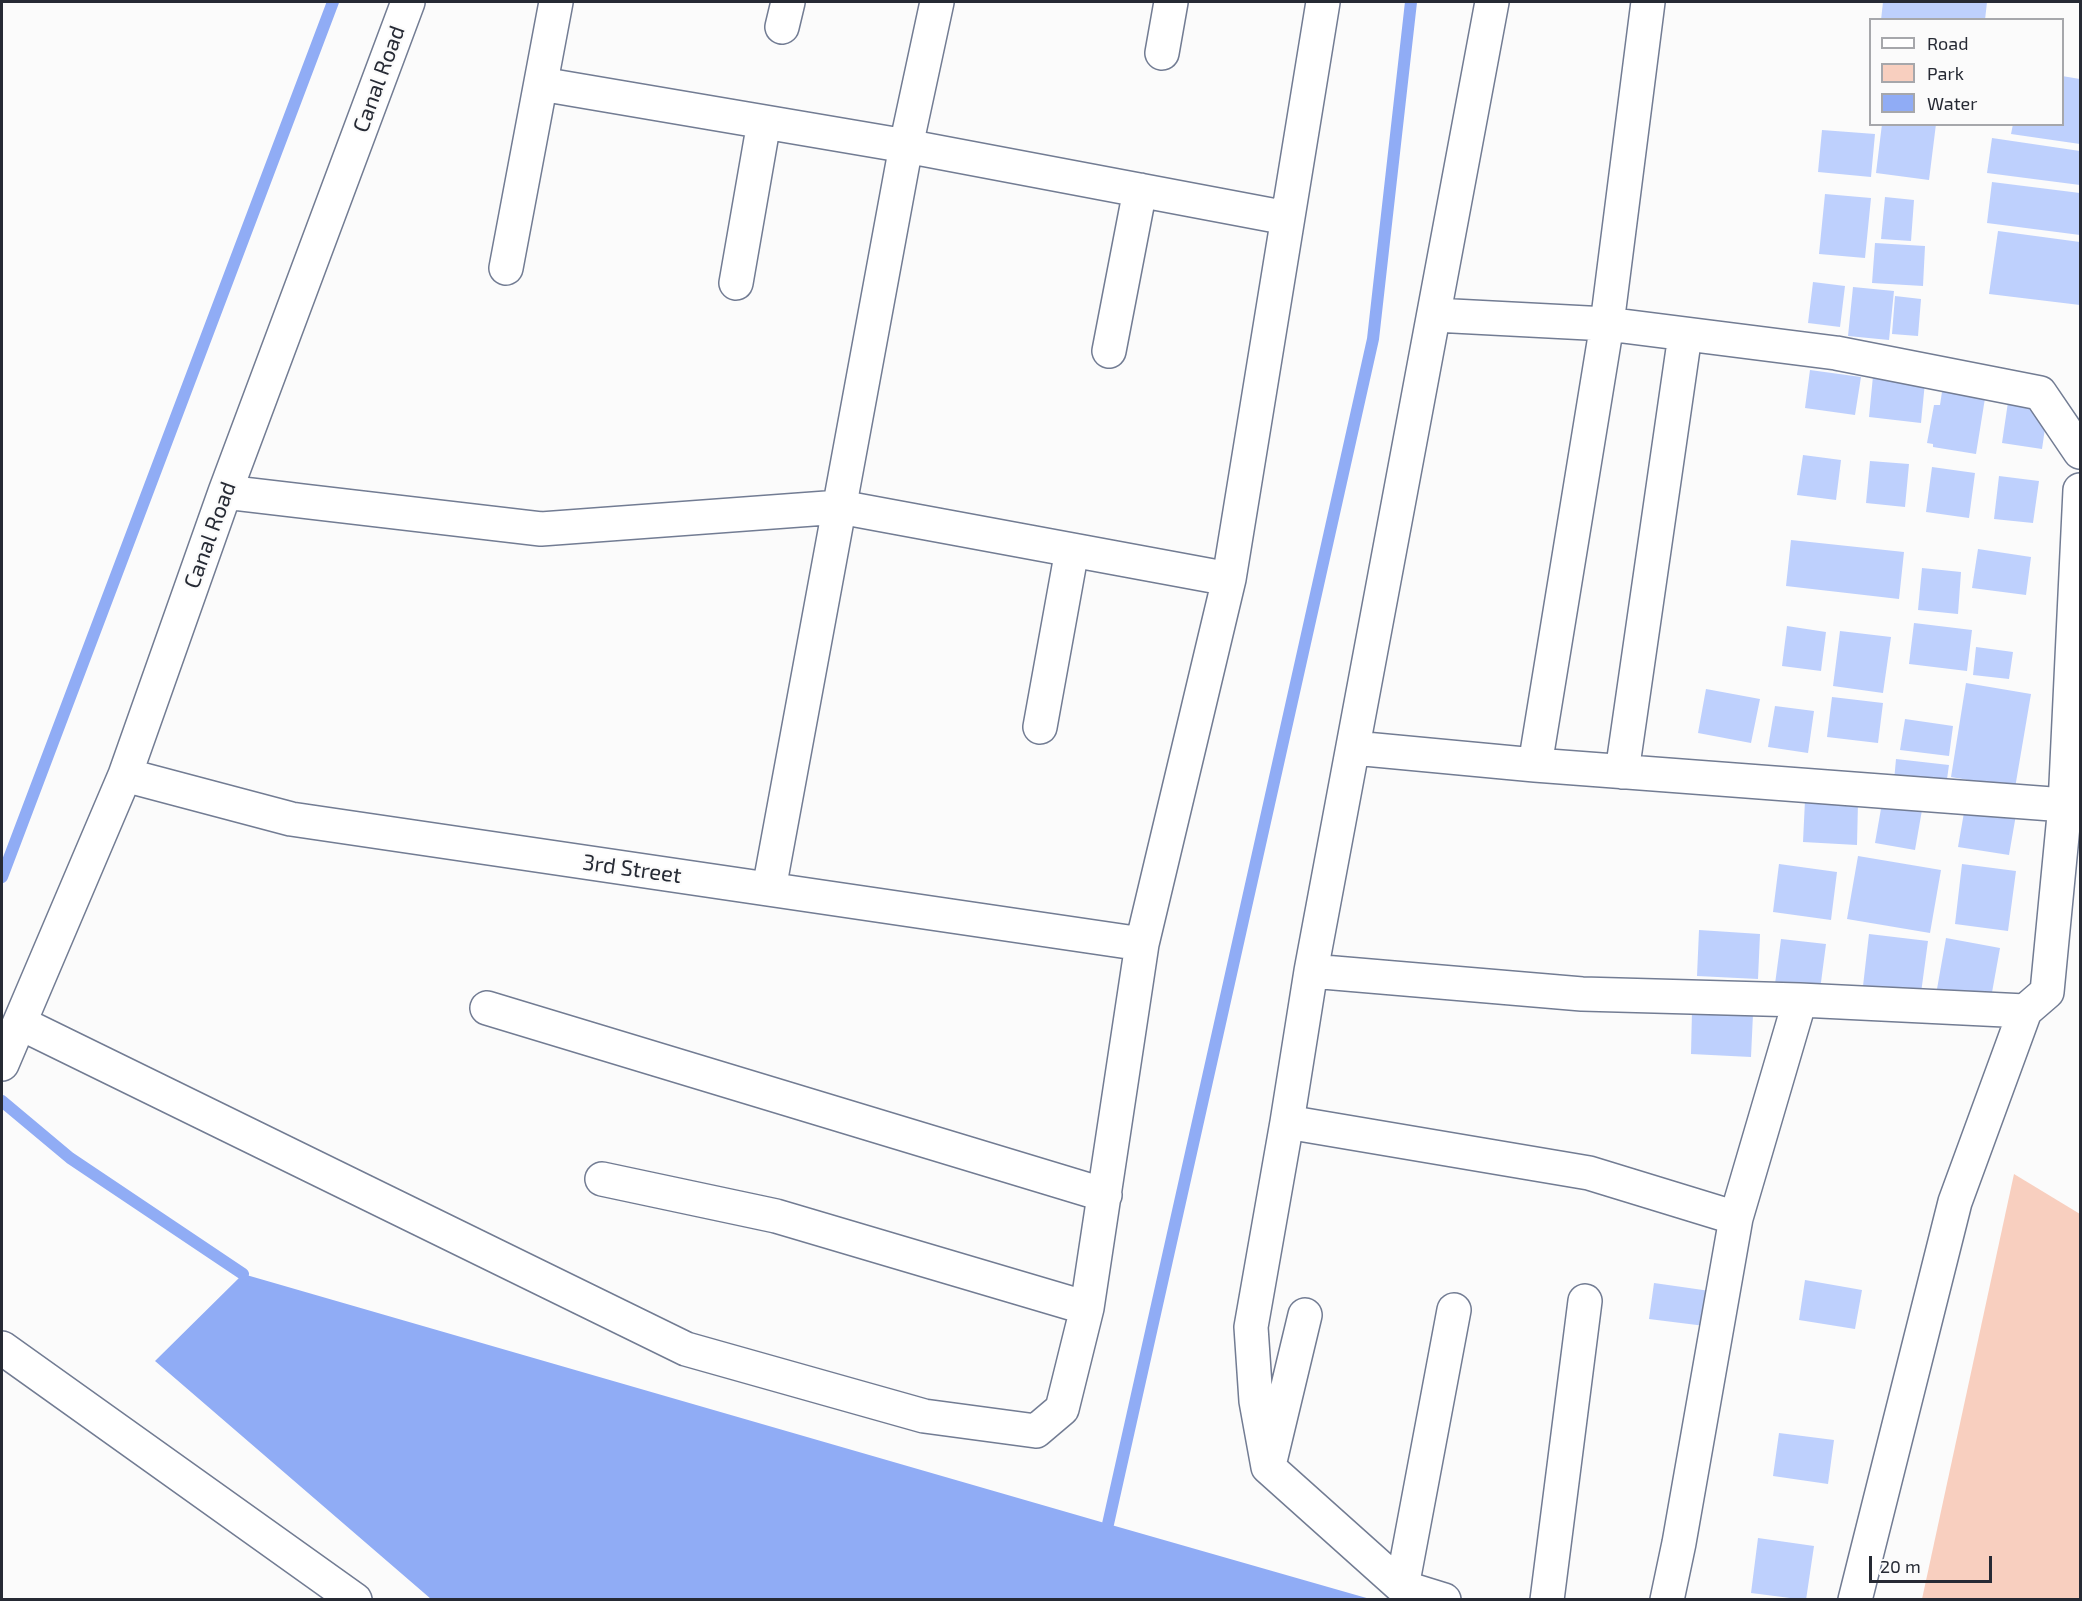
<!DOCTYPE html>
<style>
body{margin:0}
#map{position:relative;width:2082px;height:1601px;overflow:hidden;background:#fbfbfb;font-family:"Exo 2",sans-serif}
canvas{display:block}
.frame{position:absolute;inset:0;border:3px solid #262a34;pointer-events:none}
.legend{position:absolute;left:1869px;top:18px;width:195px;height:108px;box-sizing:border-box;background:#fbfbfb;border:2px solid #a6a7ab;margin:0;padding:8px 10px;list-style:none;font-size:18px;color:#262a34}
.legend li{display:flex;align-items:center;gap:12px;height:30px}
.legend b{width:30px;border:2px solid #a6a7ab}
.scale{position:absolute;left:1869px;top:1556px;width:123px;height:27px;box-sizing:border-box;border:3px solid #262a34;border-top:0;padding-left:8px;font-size:18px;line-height:21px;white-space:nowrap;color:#262a34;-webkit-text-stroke:4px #fbfbfb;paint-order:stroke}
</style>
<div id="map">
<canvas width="2082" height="1601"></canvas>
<div class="frame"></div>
<ul class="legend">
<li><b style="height:8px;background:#fff"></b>Road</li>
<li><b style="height:16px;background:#f8cfbf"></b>Park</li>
<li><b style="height:16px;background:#90acf5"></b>Water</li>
</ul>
<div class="scale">20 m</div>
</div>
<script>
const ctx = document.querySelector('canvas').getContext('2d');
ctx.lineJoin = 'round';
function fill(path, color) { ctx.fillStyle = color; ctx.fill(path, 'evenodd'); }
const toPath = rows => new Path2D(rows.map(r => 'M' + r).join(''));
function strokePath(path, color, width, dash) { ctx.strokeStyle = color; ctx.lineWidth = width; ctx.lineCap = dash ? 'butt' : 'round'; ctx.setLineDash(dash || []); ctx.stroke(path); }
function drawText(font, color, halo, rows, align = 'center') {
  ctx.font = font + ' "Exo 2",sans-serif'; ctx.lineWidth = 4.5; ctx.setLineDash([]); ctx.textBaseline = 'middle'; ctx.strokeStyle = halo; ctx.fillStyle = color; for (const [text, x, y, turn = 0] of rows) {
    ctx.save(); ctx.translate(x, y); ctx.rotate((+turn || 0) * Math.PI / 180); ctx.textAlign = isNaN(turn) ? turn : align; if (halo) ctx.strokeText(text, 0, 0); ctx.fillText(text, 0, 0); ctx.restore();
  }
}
fill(toPath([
 [2014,1174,2080,1214,2080,1599,1922,1599]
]), '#f8cfbf');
fill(toPath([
 [243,1274,1108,1524,1370,1599,431,1599,155,1361]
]), '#90acf5');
strokePath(toPath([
 [2,877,333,2],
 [2,1101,70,1158,243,1274],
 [1108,1524,1373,339,1411,2]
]), '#90acf5', 12);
fill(toPath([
 [1883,2,1987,2,1985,20,1881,20],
 [2062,76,2080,79,2080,144,2011,134,2013,124,2062,124],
 [1882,124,1936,124,1929,180,1876,173],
 [1822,130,1875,134,1871,177,1818,172],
 [1992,138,2080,151,2080,185,1987,173],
 [1992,182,2080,193,2080,235,1987,223],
 [1825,194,1871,198,1865,258,1819,254],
 [1885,197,1914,200,1911,241,1881,239],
 [1998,231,2080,242,2080,305,1989,294],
 [1875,243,1925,246,1923,286,1872,283],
 [1813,282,1845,286,1840,327,1808,323],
 [1853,287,1894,291,1889,340,1848,336],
 [1895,296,1921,299,1918,336,1892,334],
 [1810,370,1861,377,1855,415,1805,408],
 [1873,376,1925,382,1921,423,1869,417],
 [1943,385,1986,392,1976,454,1933,447,1933,444,1927,443,1934,405,1940,405],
 [2008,402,2048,408,2042,449,2002,443],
 [1803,455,1841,460,1836,500,1797,495],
 [1870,461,1909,464,1905,507,1866,503],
 [1932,467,1975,473,1969,518,1926,512],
 [1999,476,2039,481,2033,523,1994,519],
 [1791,540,1904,552,1899,599,1786,586],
 [1978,549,2031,557,2026,595,1972,588],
 [1922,568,1961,572,1958,614,1918,610],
 [1914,623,1972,630,1967,671,1909,664],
 [1787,626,1826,632,1821,671,1782,666],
 [1840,631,1891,637,1883,693,1833,686],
 [1976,647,2013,652,2009,679,1973,675],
 [1966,683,2031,694,2015,788,1951,777],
 [1706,689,1760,699,1751,743,1698,733],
 [1832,697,1883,703,1878,743,1827,737],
 [1775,706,1814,711,1808,753,1768,747],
 [1905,719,1953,726,1949,756,1900,750],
 [1896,759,1949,765,1946,786,1894,781],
 [1805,800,1858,802,1857,845,1803,842],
 [1966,801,2017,809,2009,855,1958,847],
 [1882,803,1922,810,1915,850,1875,843],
 [1858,856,1941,870,1930,933,1847,919],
 [1779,864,1837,872,1831,920,1773,912],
 [1962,864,2016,871,2008,931,1955,924],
 [1699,930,1760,934,1758,979,1697,976],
 [1869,934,1928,941,1921,993,1863,986],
 [1946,938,2000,948,1991,998,1937,989],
 [1781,939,1826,944,1820,990,1775,984],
 [1692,1011,1753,1014,1751,1057,1691,1054],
 [1805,1280,1862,1290,1855,1329,1799,1320],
 [1654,1283,1710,1291,1705,1326,1649,1319],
 [1779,1433,1834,1440,1828,1484,1773,1476],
 [1758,1538,1814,1546,1806,1600,1751,1593]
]), '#bed0fd');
const minor = toPath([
 [782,27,788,2],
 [1162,53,1171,2],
 [541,84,906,146,1287,218],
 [506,268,556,2],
 [736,283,764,122],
 [1434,315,1607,324,1836,353,2040,393,2080,452],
 [1109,351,1140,190],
 [225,492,541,529,840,507,1229,579],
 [1040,727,1072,550],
 [1354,748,1535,765,2065,805],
 [1535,765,1607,324,1648,2],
 [1622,772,1685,335],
 [125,775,291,819,1142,944],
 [769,889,906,146,937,2],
 [1311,971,1582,994,1800,1000,2025,1011],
 [487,1008,1105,1195],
 [20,1023,686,1349,924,1416,1036,1431,1062,1409,1087,1308,1142,944,1229,579,1323,2],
 [2,1064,125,775,225,492,408,2],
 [1287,1122,1589,1173,1736,1218],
 [602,1179,776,1216,1087,1308],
 [2,1348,355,1600],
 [1271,1457,1305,1315],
 [1402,1587,1454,1310],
 [1444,1600,1402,1587,1268,1467,1256,1401,1251,1327,1287,1122,1311,971,1492,2],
 [1547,1600,1585,1301],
 [1667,1600,1679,1543,1736,1218,1800,1000],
 [1855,1600,1955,1202,2025,1011,2047,992,2065,805,2080,490]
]);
strokePath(minor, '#727c93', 36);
strokePath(minor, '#fff', 33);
drawText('22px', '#262a34', '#fbfbfb', [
 ["Canal Road",379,79,-70],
 ["Canal Road",210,535,-70],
 ["3rd Street",632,869,8]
]);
</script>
